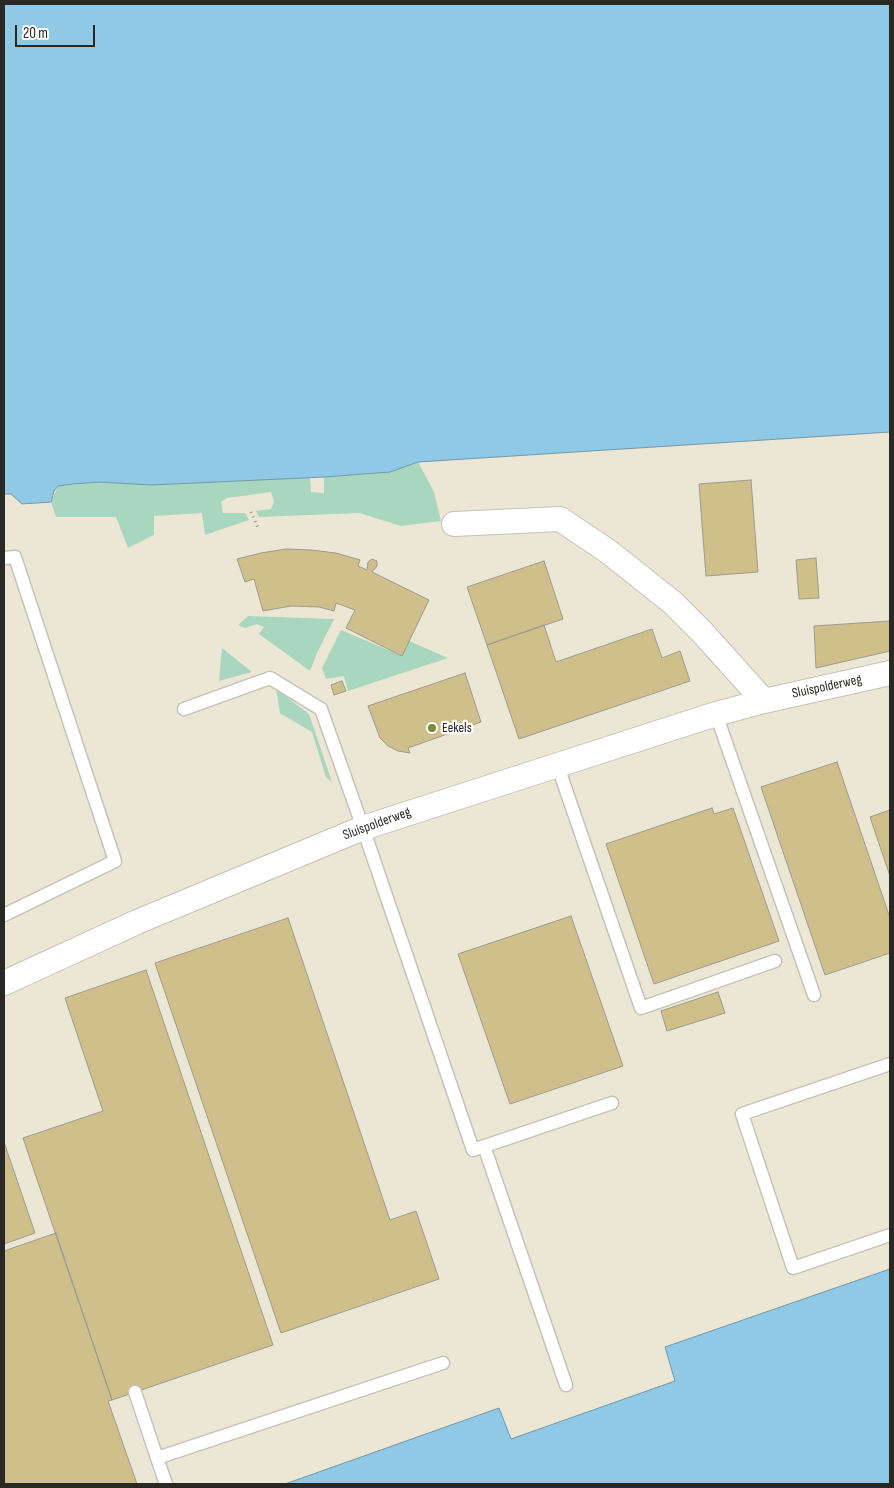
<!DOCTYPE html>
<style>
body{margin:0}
#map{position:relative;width:894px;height:1488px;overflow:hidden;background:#f3f1e5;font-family:"Sofia Sans Condensed",sans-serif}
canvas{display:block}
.frame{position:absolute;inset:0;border:5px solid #292824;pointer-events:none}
.scale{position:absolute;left:15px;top:25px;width:80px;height:22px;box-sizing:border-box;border:2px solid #292824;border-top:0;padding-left:6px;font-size:15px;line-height:18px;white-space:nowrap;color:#292824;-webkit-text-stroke:4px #fff;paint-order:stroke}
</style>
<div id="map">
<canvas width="894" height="1488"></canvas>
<div class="frame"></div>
<div class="scale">20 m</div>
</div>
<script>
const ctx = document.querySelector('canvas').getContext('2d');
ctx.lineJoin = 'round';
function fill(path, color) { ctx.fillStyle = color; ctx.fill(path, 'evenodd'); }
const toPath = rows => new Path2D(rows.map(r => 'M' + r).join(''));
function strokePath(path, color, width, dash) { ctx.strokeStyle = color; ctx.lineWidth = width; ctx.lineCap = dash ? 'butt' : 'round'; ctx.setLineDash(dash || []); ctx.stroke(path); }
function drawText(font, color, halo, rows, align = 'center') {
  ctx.font = font + ' "Sofia Sans Condensed",sans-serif'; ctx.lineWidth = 4.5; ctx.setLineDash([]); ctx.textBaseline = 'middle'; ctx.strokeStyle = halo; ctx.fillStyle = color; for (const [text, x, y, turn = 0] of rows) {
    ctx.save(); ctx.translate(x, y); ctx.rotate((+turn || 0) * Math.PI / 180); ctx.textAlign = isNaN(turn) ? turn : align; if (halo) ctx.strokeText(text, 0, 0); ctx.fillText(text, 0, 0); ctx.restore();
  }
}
fill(toPath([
 [890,192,890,1484,4,1484,4,274]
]), '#ece7d4');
fill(toPath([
 [418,462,434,492,441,521,401,526,359,513,259,517,256,511,271,509,274,502,271,492,227,498,221,502,223,513,245,513,249,520,205,535,202,513,154,516,154,535,128,548,116,517,56,517,51,502,58,486,100,482,151,485,310,477,311,492,324,493,324,477,390,472],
 [248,616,334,619,317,653,310,671,259,634,264,627,257,624,245,628,238,625],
 [341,630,400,655,409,641,448,658,348,691,344,676,326,679,322,668],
 [222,648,252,672,219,681],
 [276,689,309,714,332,782,326,777,312,732,280,713]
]), '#a8d6be');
const water = toPath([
 [4,4,890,4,890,432,418,462,390,472,324,477,151,485,100,482,73,484,58,486,54,491,51,502,22,504,11,494,4,494,4,4],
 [890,1269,890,1484,285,1484,499,1408,511,1439,675,1381,665,1347,890,1269]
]);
fill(water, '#8fc9e6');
strokePath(water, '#7099ac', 1);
const building = toPath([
 [751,480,758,572,706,576,699,484,751,480],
 [286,549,311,550,336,553,360,560,358,566,367,570,368,562,372,559,377,561,377,566,372,572,429,600,402,656,346,628,355,610,336,603,334,611,319,607,291,606,263,611,254,579,245,582,237,559,261,553,286,549],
 [816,558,819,598,799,599,796,560,816,558],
 [544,561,563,619,487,645,467,587,544,561],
 [890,621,890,651,816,668,814,626,890,621],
 [544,625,556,662,652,629,662,658,680,651,690,681,519,739,487,645,544,625],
 [465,673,481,722,408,748,410,753,398,751,388,746,380,738,368,706,465,673],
 [342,681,346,691,334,695,331,685,342,681],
 [837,762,890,918,890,953,825,975,761,787,837,762],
 [712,808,714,814,733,808,779,941,654,984,606,844,712,808],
 [890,810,890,876,870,817,890,810],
 [571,916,623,1066,510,1104,458,954,571,916],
 [288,918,390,1220,416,1211,439,1279,281,1333,155,963,288,918],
 [146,970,273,1345,112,1400,23,1138,103,1111,65,998,146,970],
 [718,992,725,1013,667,1031,661,1011,718,992],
 [4,1142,35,1233,4,1244,4,1142],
 [56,1233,112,1400,108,1401,137,1484,5,1484,4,1481,4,1251,56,1233]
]);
fill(building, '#cfc08b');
strokePath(building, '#9d9b90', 1);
const service = toPath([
 [4,558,15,557,115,861,4,915],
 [184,709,270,678,321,709,363,828,473,1150,612,1103],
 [716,714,814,995],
 [557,764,641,1008,775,961],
 [890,1064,742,1114,793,1268,890,1235],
 [484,1146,566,1385],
 [135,1392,157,1458],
 [166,1484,157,1458,443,1363]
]);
const minor = toPath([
 [454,524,560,519,609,552,673,603,702,632,764,701],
 [4,983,137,922,363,828,716,714,764,701,890,673]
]);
strokePath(service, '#c5c2b7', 15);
strokePath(minor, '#c5c2b7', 26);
strokePath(toPath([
 [251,512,259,530]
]), '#96948c', 3, [1, 4]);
strokePath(service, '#fff', 12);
strokePath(minor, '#fff', 24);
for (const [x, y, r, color] of [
 [432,728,5,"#798938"]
]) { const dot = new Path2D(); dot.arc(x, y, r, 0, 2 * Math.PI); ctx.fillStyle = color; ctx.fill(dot); strokePath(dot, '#fff', 2); }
drawText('14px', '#292824', '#fff', [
 ["Sluispolderweg",827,687,-12],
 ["Sluispolderweg",377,824,-20]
]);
drawText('14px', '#292824', '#fff', [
 ["Eekels",442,728]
], 'left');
</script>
